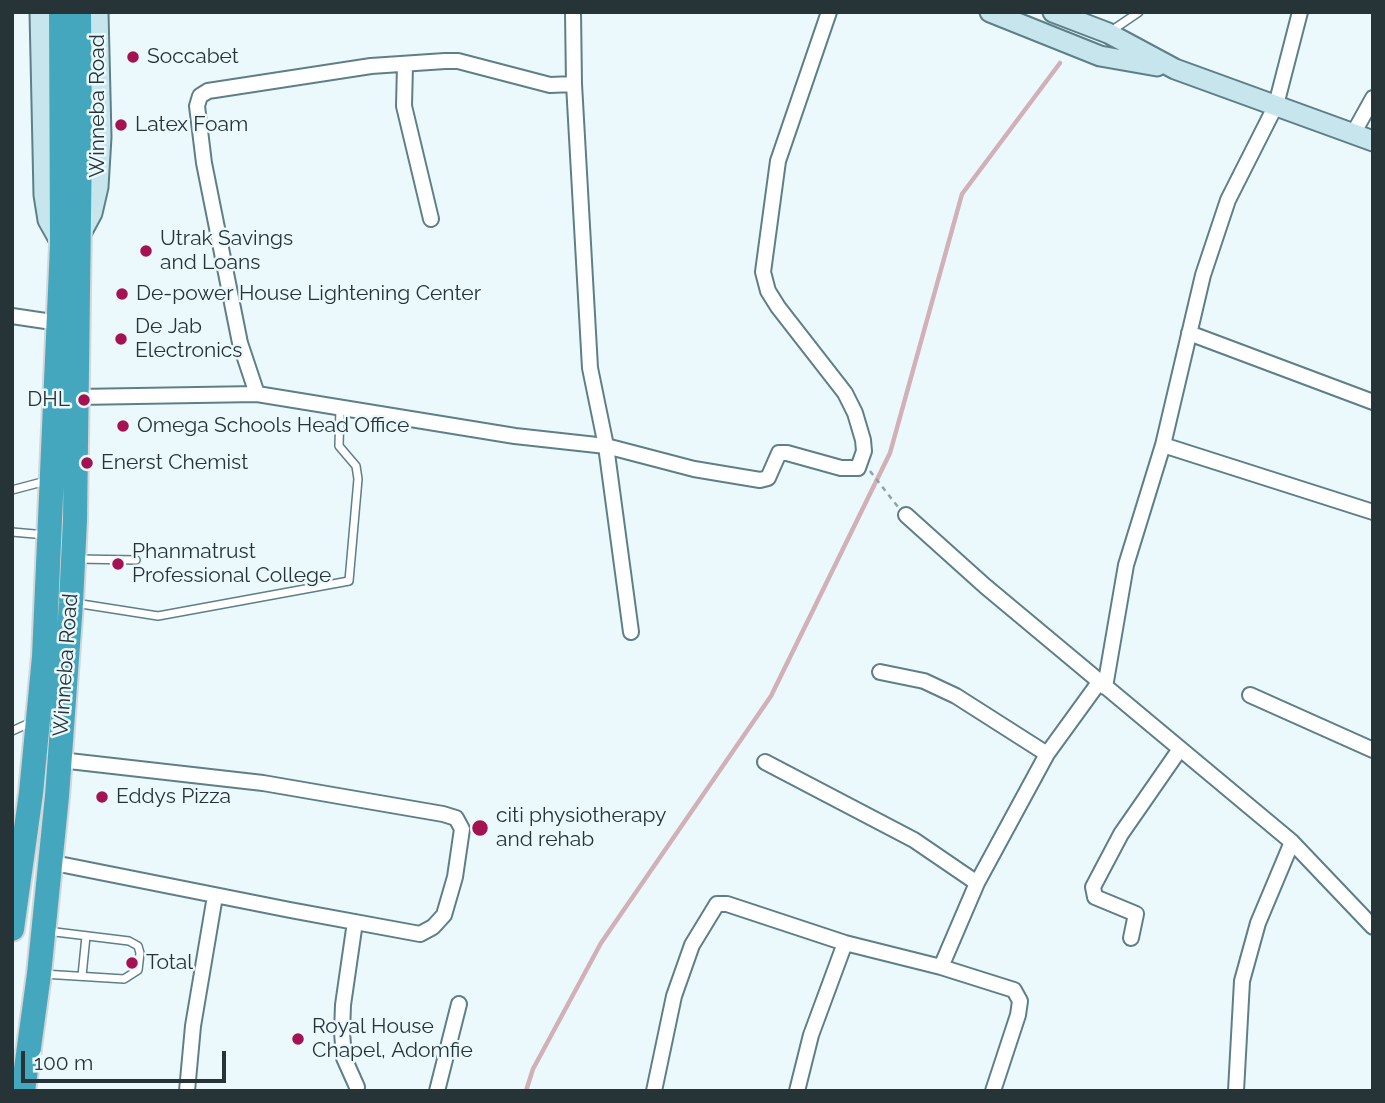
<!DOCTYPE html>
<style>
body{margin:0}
#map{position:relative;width:1385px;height:1103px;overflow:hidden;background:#ebf9fd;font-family:Raleway,sans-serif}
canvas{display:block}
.frame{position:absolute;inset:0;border:14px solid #263438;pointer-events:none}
.scale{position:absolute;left:21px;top:1051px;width:205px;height:32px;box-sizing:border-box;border:4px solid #263438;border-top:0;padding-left:9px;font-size:21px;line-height:24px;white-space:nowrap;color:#263438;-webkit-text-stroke:5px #ebf9fd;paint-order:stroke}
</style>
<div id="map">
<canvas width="1385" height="1103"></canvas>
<div class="frame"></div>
<div class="scale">100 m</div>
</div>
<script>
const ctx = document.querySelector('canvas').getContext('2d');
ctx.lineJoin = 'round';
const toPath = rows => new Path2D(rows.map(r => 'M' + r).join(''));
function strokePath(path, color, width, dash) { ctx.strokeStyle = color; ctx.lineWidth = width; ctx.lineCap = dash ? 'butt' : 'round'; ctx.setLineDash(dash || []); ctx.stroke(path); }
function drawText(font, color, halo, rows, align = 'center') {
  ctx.font = font + ' Raleway,sans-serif'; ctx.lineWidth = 5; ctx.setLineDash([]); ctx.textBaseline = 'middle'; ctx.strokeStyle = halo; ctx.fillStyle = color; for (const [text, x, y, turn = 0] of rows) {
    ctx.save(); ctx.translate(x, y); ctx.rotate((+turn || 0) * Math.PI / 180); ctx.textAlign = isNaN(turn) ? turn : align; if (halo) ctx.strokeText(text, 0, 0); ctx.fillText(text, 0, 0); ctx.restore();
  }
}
strokePath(toPath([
 [526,1091,533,1069,601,943,771,696,890,453,962,194,1060,63]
]), '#d1b0b7', 4.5);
const lane = toPath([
 [1111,31,1139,12],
 [12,490,46,481],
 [12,532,46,535],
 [78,559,136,560],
 [75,603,158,616,349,581,358,479,356,466,339,446,340,407],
 [12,731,34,721],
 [43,974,124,979,138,970,140,953,138,946,129,941,47,931],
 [82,976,86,936]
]);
const street = toPath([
 [573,12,574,84,590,368,606,446,631,632],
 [405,65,404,106,431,219],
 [1353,134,1373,98],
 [12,316,59,323],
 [1189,333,1373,402],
 [257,394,240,343,204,163,197,106,200,96,208,91,371,66,445,61,458,61,550,85,574,84],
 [77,397,257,394,515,436,606,446,694,469,760,480,768,478,779,453,787,453,841,468,858,468,864,451,863,440,855,413,845,393,778,307,768,291,763,272,778,161,829,12],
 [1163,445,1373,512],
 [906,515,985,586,1292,842,1373,927],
 [880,672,924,681,956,696,1047,754],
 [1105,687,1126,565,1163,445,1203,275,1228,200,1276,105,1300,12],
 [1250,695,1373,750],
 [765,762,914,840,977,883],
 [49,862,290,910,420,934,433,927,444,915,455,877,462,829,456,818,443,814,263,783,60,760],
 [355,922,343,1005,342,1032,344,1058,357,1087],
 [1131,938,1136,914,1095,897,1093,887,1121,834,1180,749],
 [941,967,977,883,1047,754,1100,681],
 [187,1091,193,1026,215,896],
 [437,1091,459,1004],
 [654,1091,674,996,692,945,717,904,727,904,845,943,941,967,1014,990,1020,1001,1018,1015,993,1091],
 [797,1091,811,1035,845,943],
 [1236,1091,1242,981,1258,923,1292,842]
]);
const secondary = toPath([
 [40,12,44,195,48,220,62,245],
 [990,12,1100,56,1157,66],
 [1053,12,1108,33,1175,69,1373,141],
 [79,237,92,213,98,187,101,137,98,12]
]);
const highway = toPath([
 [12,929,31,793,44,657,62,245,61,12],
 [23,1091,39,974,57,796,71,603,75,520,80,139,79,12]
]);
strokePath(lane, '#5e7f88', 10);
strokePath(street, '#5e7f88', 18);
strokePath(secondary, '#5e7f88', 23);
strokePath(highway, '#d4d6d7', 28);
strokePath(toPath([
 [870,471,898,507]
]), '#94a2a6', 2.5, [5, 5]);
strokePath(lane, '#fff', 7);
strokePath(street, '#fff', 14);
strokePath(secondary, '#c7e5ec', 19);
strokePath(highway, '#45a7be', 24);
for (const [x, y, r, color] of [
 [133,57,7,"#a41252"],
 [121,125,7,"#a41252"],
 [146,251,7,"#a41252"],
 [122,294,7,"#a41252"],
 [121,339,7,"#a41252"],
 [84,400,7,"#a41252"],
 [123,426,7,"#a41252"],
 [87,463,7,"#a41252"],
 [118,564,7,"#a41252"],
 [102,797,7,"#a41252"],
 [480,828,9,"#a41252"],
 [132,963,7,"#a41252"],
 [298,1039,7,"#a41252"]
]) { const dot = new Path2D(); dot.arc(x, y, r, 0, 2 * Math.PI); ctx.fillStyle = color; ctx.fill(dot); strokePath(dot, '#ebf9fd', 2.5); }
drawText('21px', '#263438', '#ebf9fd', [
 ["Soccabet",147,57],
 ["Latex Foam",135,125],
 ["Utrak Savings",160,239],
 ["and Loans",160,263],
 ["De-power House Lightening Center",136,294],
 ["De Jab",135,327],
 ["Electronics",135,351],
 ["DHL",70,400,"right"],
 ["Omega Schools Head Office",137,426],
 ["Enerst Chemist",101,463],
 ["Phanmatrust",132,552],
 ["Professional College",132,576],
 ["Eddys Pizza",116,797],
 ["citi physiotherapy",496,816],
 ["and rehab",496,840],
 ["Total",146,963],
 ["Royal House",312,1027],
 ["Chapel, Adomfie",312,1051]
], 'left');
drawText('21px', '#263438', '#ebf9fd', [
 ["Winneba Road",98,106,-90],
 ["Winneba Road",66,665,-86]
]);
</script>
